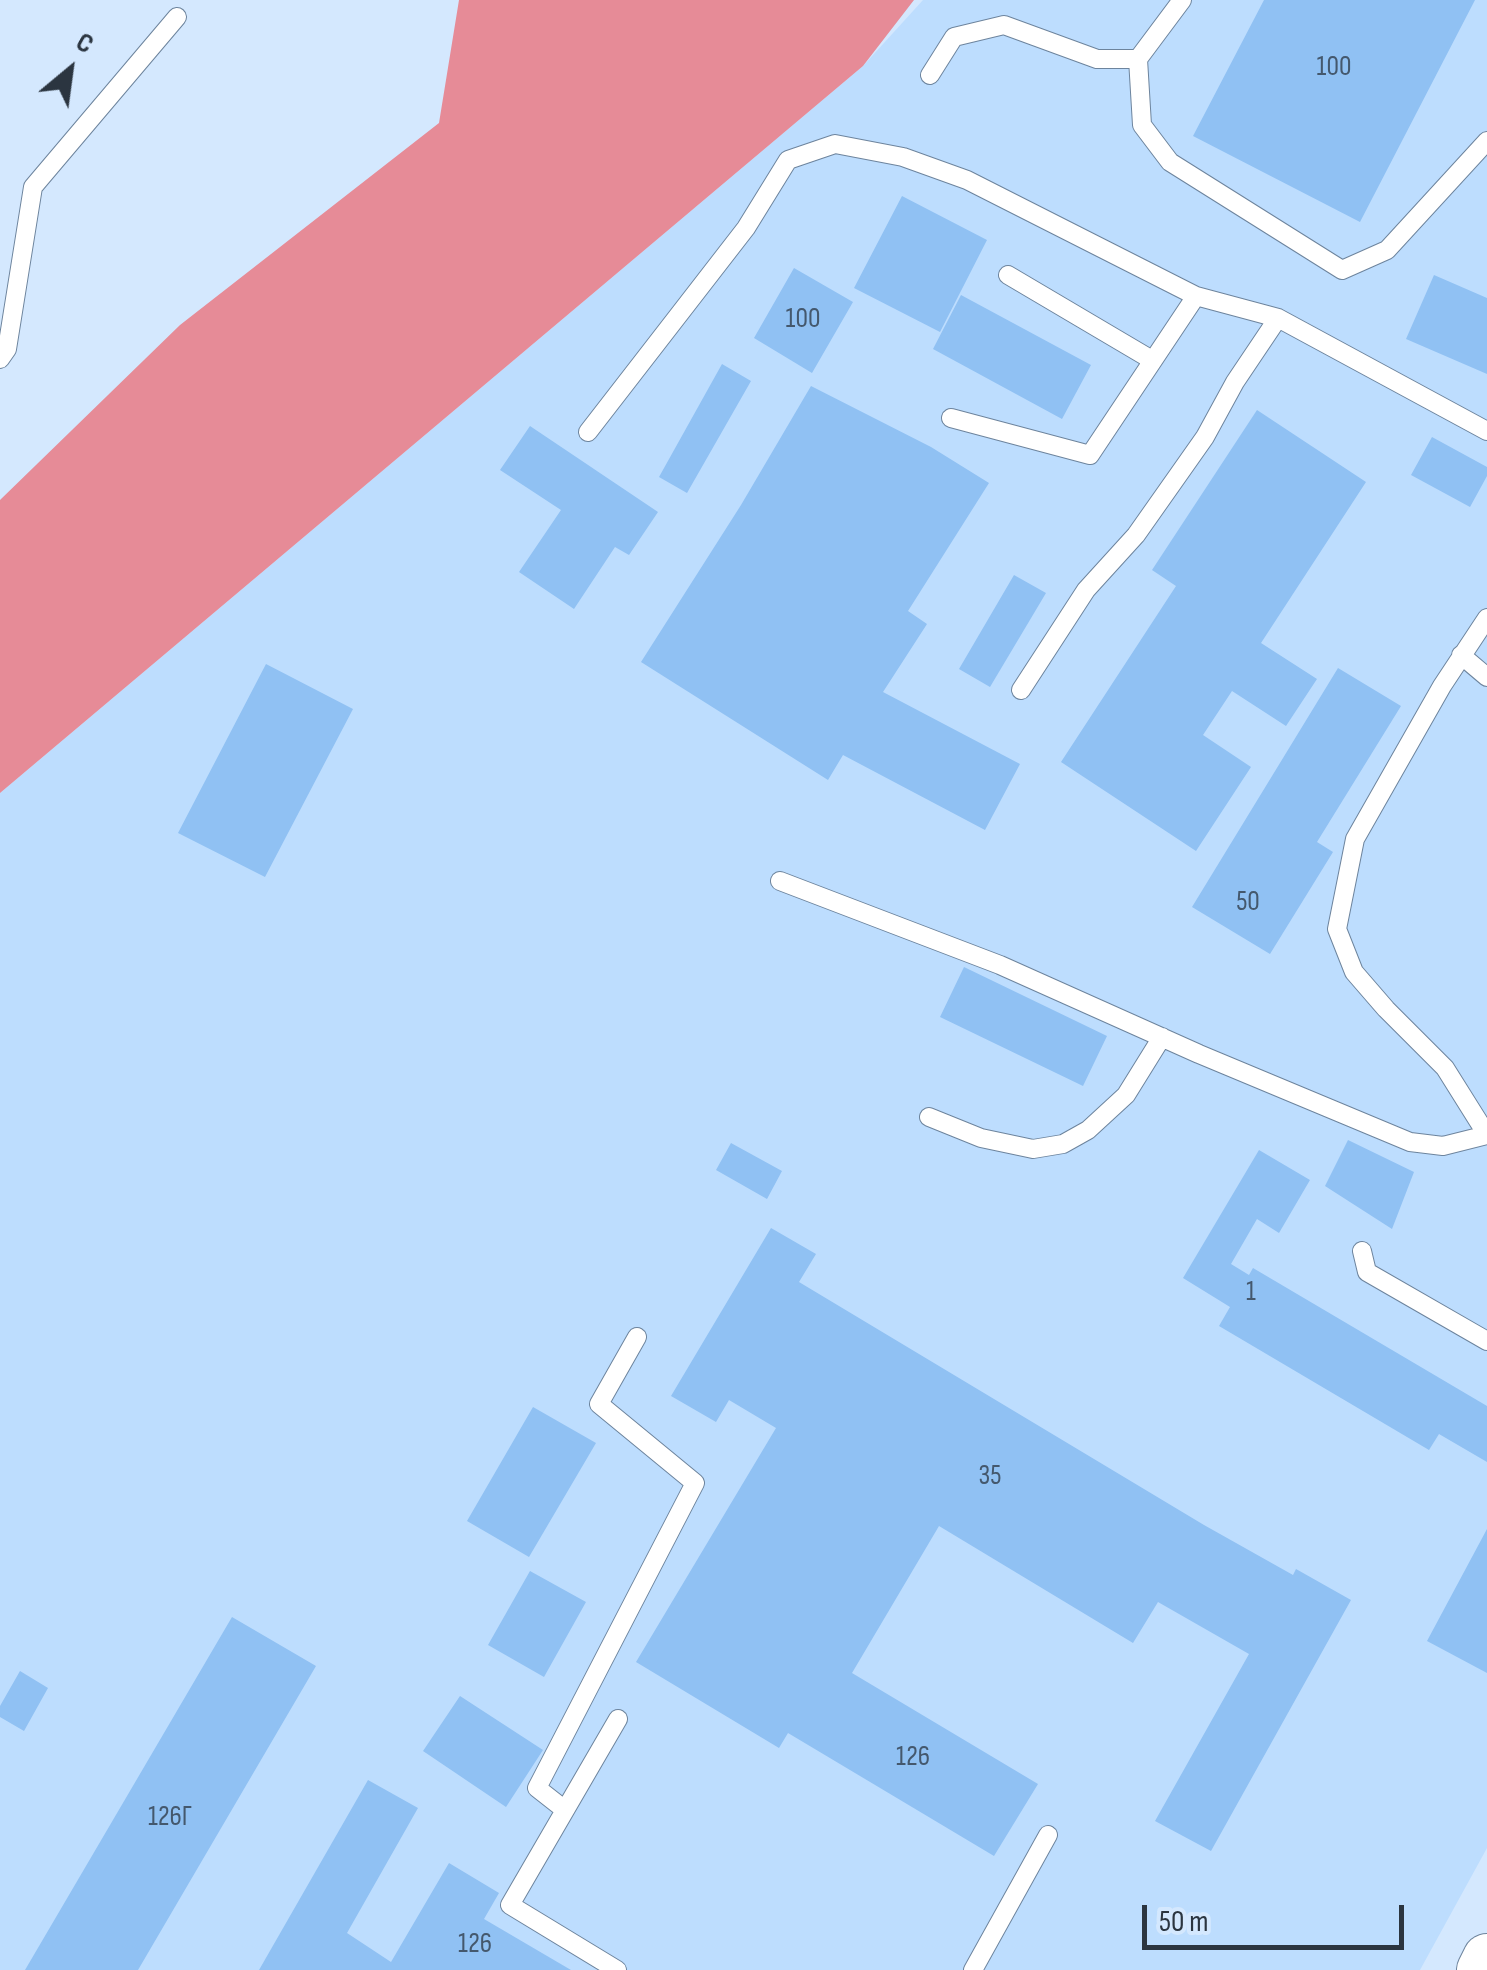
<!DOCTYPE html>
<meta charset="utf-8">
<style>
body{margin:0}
#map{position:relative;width:1487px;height:1970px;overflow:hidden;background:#d4e8fe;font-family:"Sofia Sans Condensed",sans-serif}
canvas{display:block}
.north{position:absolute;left:20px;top:20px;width:100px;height:100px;-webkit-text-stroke:8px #d4e8fe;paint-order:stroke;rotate:29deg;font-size:28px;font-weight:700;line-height:40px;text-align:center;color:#2b3540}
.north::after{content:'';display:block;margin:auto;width:35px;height:45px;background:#2b3540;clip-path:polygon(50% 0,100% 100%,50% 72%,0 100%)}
.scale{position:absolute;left:1142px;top:1905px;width:262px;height:45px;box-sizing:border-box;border:5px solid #2b3540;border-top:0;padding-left:12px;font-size:30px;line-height:35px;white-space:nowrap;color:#2b3540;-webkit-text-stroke:8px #d4e8fe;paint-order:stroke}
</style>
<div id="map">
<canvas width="1487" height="1970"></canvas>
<div class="north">С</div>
<div class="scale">50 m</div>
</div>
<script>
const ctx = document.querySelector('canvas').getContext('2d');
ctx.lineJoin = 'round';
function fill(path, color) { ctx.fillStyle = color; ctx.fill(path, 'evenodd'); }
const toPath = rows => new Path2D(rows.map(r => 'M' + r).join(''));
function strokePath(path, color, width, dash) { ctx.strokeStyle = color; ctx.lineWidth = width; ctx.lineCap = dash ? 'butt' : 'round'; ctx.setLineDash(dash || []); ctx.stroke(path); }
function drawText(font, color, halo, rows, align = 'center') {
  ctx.font = font + ' "Sofia Sans Condensed",sans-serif'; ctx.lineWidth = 8; ctx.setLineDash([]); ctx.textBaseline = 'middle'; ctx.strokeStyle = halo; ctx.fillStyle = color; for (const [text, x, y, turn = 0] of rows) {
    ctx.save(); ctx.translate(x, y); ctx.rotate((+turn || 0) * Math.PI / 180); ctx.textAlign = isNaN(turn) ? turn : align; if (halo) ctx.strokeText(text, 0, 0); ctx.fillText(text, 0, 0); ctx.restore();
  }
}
fill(toPath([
 [923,0,1487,0,1487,1848,1420,1970,0,1970,0,793,863,66]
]), '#bdddfe');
fill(toPath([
 [459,0,914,0,863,66,0,793,0,500,180,325,439,123]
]), '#e68b97');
fill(toPath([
 [1264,0,1475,0,1360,222,1193,136],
 [902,196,987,240,940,332,854,288],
 [794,268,853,302,812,373,754,338],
 [1434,275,1487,298,1487,374,1406,339],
 [961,295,1091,365,1062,419,933,349],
 [722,364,751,381,687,493,659,477],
 [811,386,931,447,989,483,908,611,927,624,883,692,1020,764,985,830,843,755,828,780,641,662,741,505],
 [1257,410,1366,482,1261,643,1317,679,1286,726,1232,691,1203,735,1251,767,1196,851,1061,762,1176,586,1152,570],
 [530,426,658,512,629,555,615,547,574,609,519,572,561,510,500,470],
 [1432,437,1487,467,1487,476,1470,507,1411,475],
 [1014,575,1046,593,990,687,959,669],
 [266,664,353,709,265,877,178,833],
 [1338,668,1401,706,1317,842,1333,852,1270,954,1192,907],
 [964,967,1107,1036,1083,1086,940,1017],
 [1348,1140,1414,1172,1392,1229,1325,1186],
 [731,1143,782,1171,767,1199,716,1170],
 [1259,1150,1310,1180,1279,1233,1257,1219,1231,1264,1249,1275,1253,1268,1487,1406,1487,1462,1439,1434,1429,1450,1219,1326,1230,1307,1183,1278],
 [771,1228,816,1254,799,1282,1204,1525,1293,1575,1296,1569,1351,1600,1211,1851,1155,1821,1249,1654,1158,1602,1133,1643,939,1526,852,1673,1038,1784,994,1856,788,1733,779,1748,636,1662,776,1428,729,1400,716,1422,671,1396],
 [533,1407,596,1443,529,1557,467,1521],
 [1487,1529,1487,1673,1427,1641],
 [530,1571,586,1602,544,1677,488,1645],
 [232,1617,316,1666,138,1970,25,1970],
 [20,1671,48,1688,24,1731,0,1717,0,1706],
 [460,1696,543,1750,506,1807,423,1751],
 [368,1780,418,1808,347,1933,391,1962,449,1863,499,1893,484,1919,571,1970,259,1970]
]), '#90c1f3');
const service = toPath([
 [1138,59,1142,125,1170,162,1342,270,1387,250,1487,141],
 [930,75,954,37,1004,25,1097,59,1138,59,1182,0],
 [1008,275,1152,360],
 [0,359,7,349,33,187,177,17],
 [951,418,1090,455,1196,296,1278,318,1487,431],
 [588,432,746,228,788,160,835,144,903,157,967,180,1196,296],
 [1461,655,1487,677],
 [1021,690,1086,590,1136,535,1205,437,1235,382,1278,318],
 [780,881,1000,965,1199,1054,1410,1142,1443,1146,1487,1135,1445,1068,1386,1009,1354,972,1337,929,1355,839,1442,686,1487,618],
 [929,1117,981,1138,1033,1149,1063,1144,1088,1130,1126,1095,1162,1037],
 [1362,1251,1367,1272,1487,1341],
 [565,1810,537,1788,695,1483,599,1404,637,1337],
 [617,1970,510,1905,618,1719],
 [973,1970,1048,1835]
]);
const secondary = toPath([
 [1481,1970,1487,1958]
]);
strokePath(service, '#6d849d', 20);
strokePath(secondary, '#6d849d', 50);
strokePath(service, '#fff', 18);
strokePath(secondary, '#fff', 48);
drawText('28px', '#44586d', null, [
 ["100",1334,68],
 ["100",803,320],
 ["50",1248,903],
 ["1",1251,1293],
 ["35",990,1477],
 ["126",913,1758],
 ["126Г",170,1818],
 ["126",475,1945]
]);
</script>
